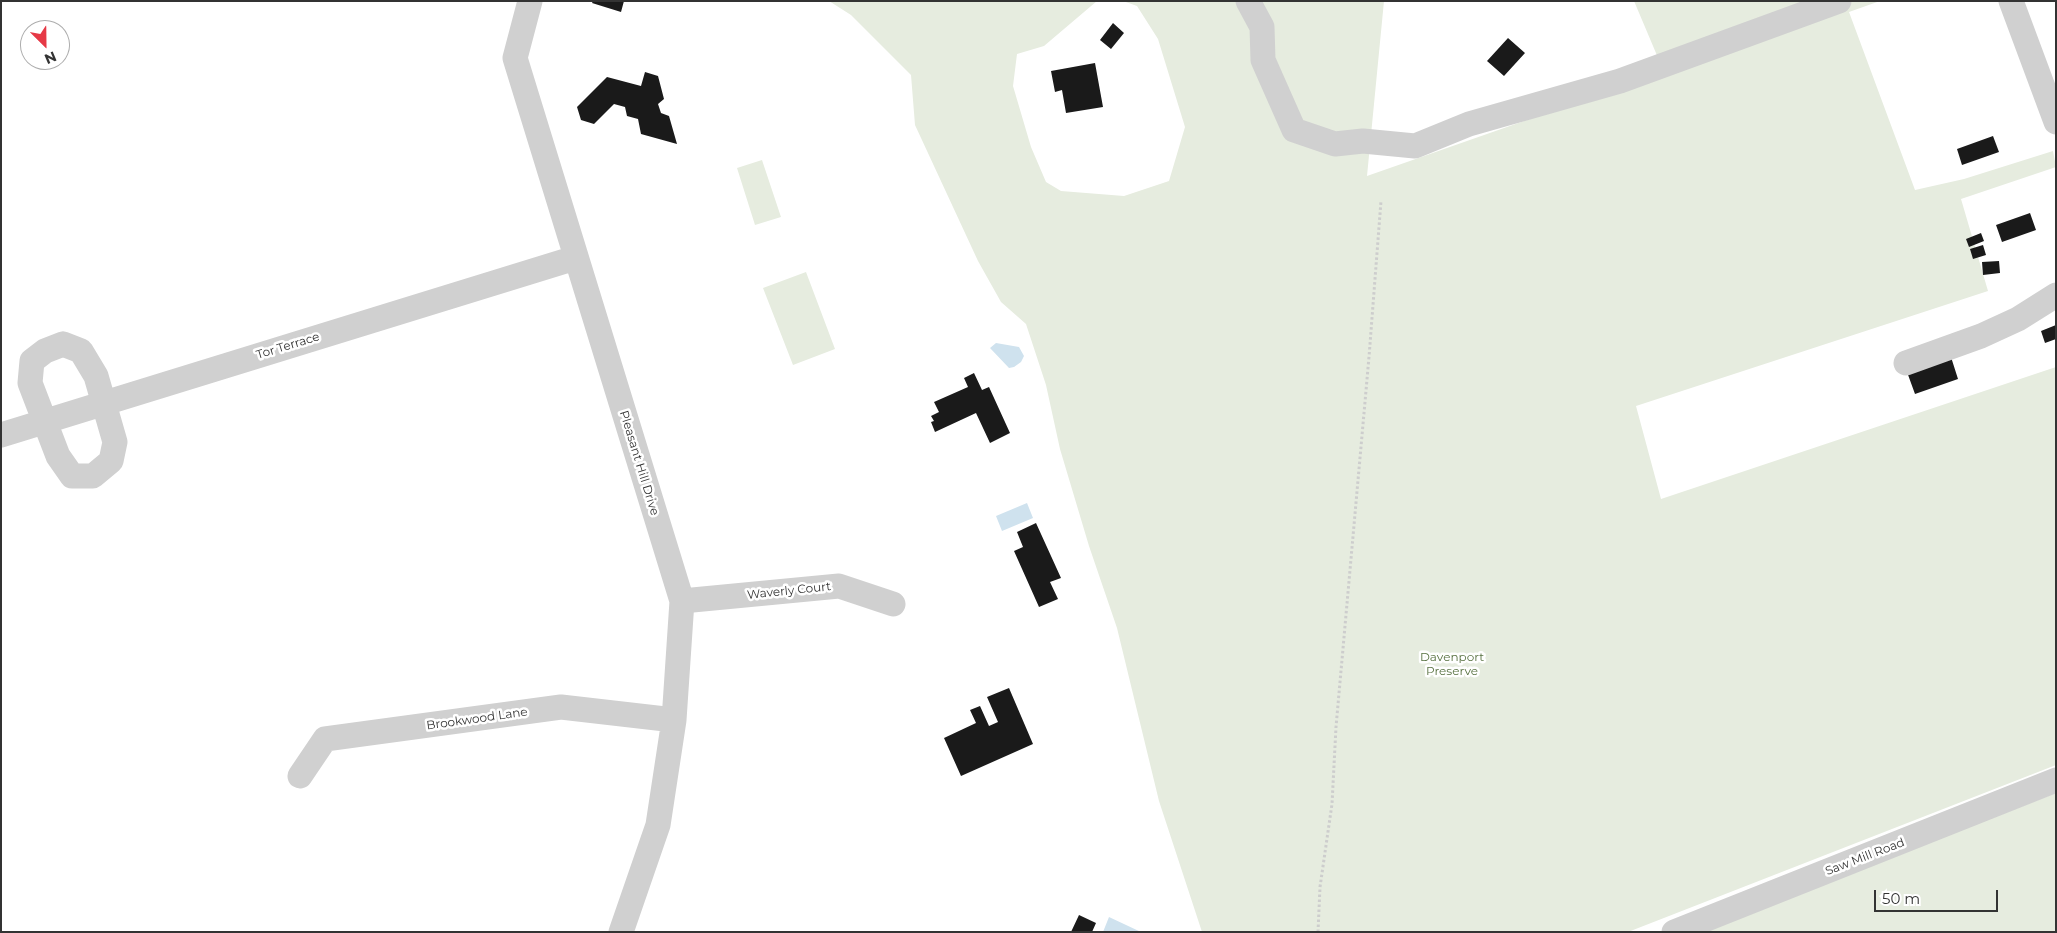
<!DOCTYPE html>
<style>
body{margin:0}
#map{position:relative;width:2057px;height:933px;overflow:hidden;background:#fff;font-family:Montserrat,sans-serif}
canvas{display:block}
.frame{position:absolute;inset:0;border:2px solid #333;pointer-events:none}
.north{position:absolute;left:20px;top:20px;width:50px;height:50px;box-sizing:border-box;background:#fff;border:1px solid #adadad;border-radius:50%;rotate:157deg;font-size:14px;font-weight:700;line-height:20px;text-align:center;color:#333}
.north::after{content:'';display:block;margin:auto;width:18px;height:22px;background:#e63946;clip-path:polygon(50% 0,100% 100%,50% 72%,0 100%)}
.scale{position:absolute;left:1874px;top:890px;width:124px;height:22px;box-sizing:border-box;border:2px solid #333;border-top:0;padding-left:6px;font-size:15px;line-height:18px;white-space:nowrap;color:#333;-webkit-text-stroke:4px #fff;paint-order:stroke}
</style>
<div id="map">
<canvas width="2057" height="933"></canvas>
<div class="frame"></div>
<div class="north">N</div>
<div class="scale">50 m</div>
</div>
<script>
const ctx = document.querySelector('canvas').getContext('2d');
ctx.lineJoin = 'round';
function fill(path, color) { ctx.fillStyle = color; ctx.fill(path, 'evenodd'); }
const toPath = rows => new Path2D(rows.map(r => 'M' + r).join(''));
function strokePath(path, color, width, dash) { ctx.strokeStyle = color; ctx.lineWidth = width; ctx.lineCap = dash ? 'butt' : 'round'; ctx.setLineDash(dash || []); ctx.stroke(path); }
function drawText(font, color, halo, rows, align = 'center') {
  ctx.font = font + ' Montserrat,sans-serif'; ctx.lineWidth = 5; ctx.setLineDash([]); ctx.textBaseline = 'middle'; ctx.strokeStyle = halo; ctx.fillStyle = color; for (const [text, x, y, turn = 0] of rows) {
    ctx.save(); ctx.translate(x, y); ctx.rotate((+turn || 0) * Math.PI / 180); ctx.textAlign = isNaN(turn) ? turn : align; if (halo) ctx.strokeText(text, 0, 0); ctx.fillText(text, 0, 0); ctx.restore();
  }
}
fill(toPath([
 [829,1,1097,1,1044,46,1017,54,1013,86,1031,147,1046,182,1061,191,1124,196,1169,181,1185,127,1158,39,1137,6,1123,1,1384,1,1367,176,1664,72,1634,1,1880,1,1849,12,1915,190,1964,179,2053,151,2056,167,1961,199,1988,291,1636,406,1661,499,2056,367,2056,765,1628,932,1202,932,1159,801,1117,628,1089,546,1060,449,1046,385,1026,324,1001,302,978,261,915,125,911,75,851,15],
 [762,160,781,217,755,225,737,168],
 [806,272,835,349,793,365,763,288],
 [2056,793,2056,932,1702,932]
]), '#e6ecdf');
fill(toPath([
 [996,343,1019,347,1024,356,1021,362,1014,367,1009,368,990,348],
 [1027,503,1033,518,1002,531,996,516],
 [1109,917,1141,932,1103,932]
]), '#cfe2ee');
fill(toPath([
 [593,1,624,1,621,12,592,3],
 [1113,23,1124,33,1111,49,1100,40],
 [1508,38,1525,53,1504,76,1487,61],
 [1095,63,1103,107,1066,113,1062,90,1055,92,1051,71],
 [645,72,658,76,664,99,658,104,661,113,669,116,677,144,641,134,638,119,627,116,625,107,614,104,594,124,581,120,577,107,607,77,641,86],
 [1993,136,1999,152,1962,165,1957,149],
 [2030,213,2036,230,2002,242,1996,225],
 [1981,233,1984,241,1969,247,1966,239],
 [1983,245,1986,255,1973,259,1970,249],
 [1999,261,2000,273,1983,275,1982,262],
 [2056,325,2056,339,2045,343,2041,331],
 [1951,357,1958,379,1915,394,1907,372],
 [974,373,982,390,989,387,1010,433,990,443,976,413,935,432,931,422,934,421,931,416,939,412,934,402,968,387,964,378],
 [1036,523,1061,578,1050,582,1058,599,1039,607,1014,551,1023,547,1017,532],
 [1009,688,1033,744,961,776,944,738,976,723,970,710,980,706,989,726,998,722,987,697],
 [1079,915,1096,923,1092,932,1071,932]
]), '#1a1a1a');
strokePath(toPath([
 [1318,932,1320,887,1332,804,1336,727,1369,357,1381,201]
]), '#cdcdcd', 3, [2.5, 2.5]);
strokePath(toPath([
 [530,1,515,58,682,601,674,720,658,825,621,932],
 [1248,1,1262,27,1263,60,1294,130,1335,144,1363,141,1415,146,1469,124,1620,81,1839,1],
 [2011,1,2056,122],
 [63,344,81,351,96,376,115,442,111,461,93,476,72,476,58,456,30,383,32,361,45,351,63,344],
 [1906,363,1981,336,2018,319,2056,295],
 [1,435,575,258],
 [682,601,839,586,893,604],
 [300,776,325,739,561,707,674,720],
 [1674,932,2056,780]
]), '#d0d0d0', 25);
drawText('12px', '#333', '#fff', [
 ["Tor Terrace",288,346,-17],
 ["Pleasant Hill Drive",639,463,73],
 ["Waverly Court",789,591,-6],
 ["Brookwood Lane",477,719,-8],
 ["Saw Mill Road",1865,857,-21]
]);
drawText('12px', '#56703f', '#fff', [
 ["Davenport",1452,657],
 ["Preserve",1452,671]
]);
</script>
